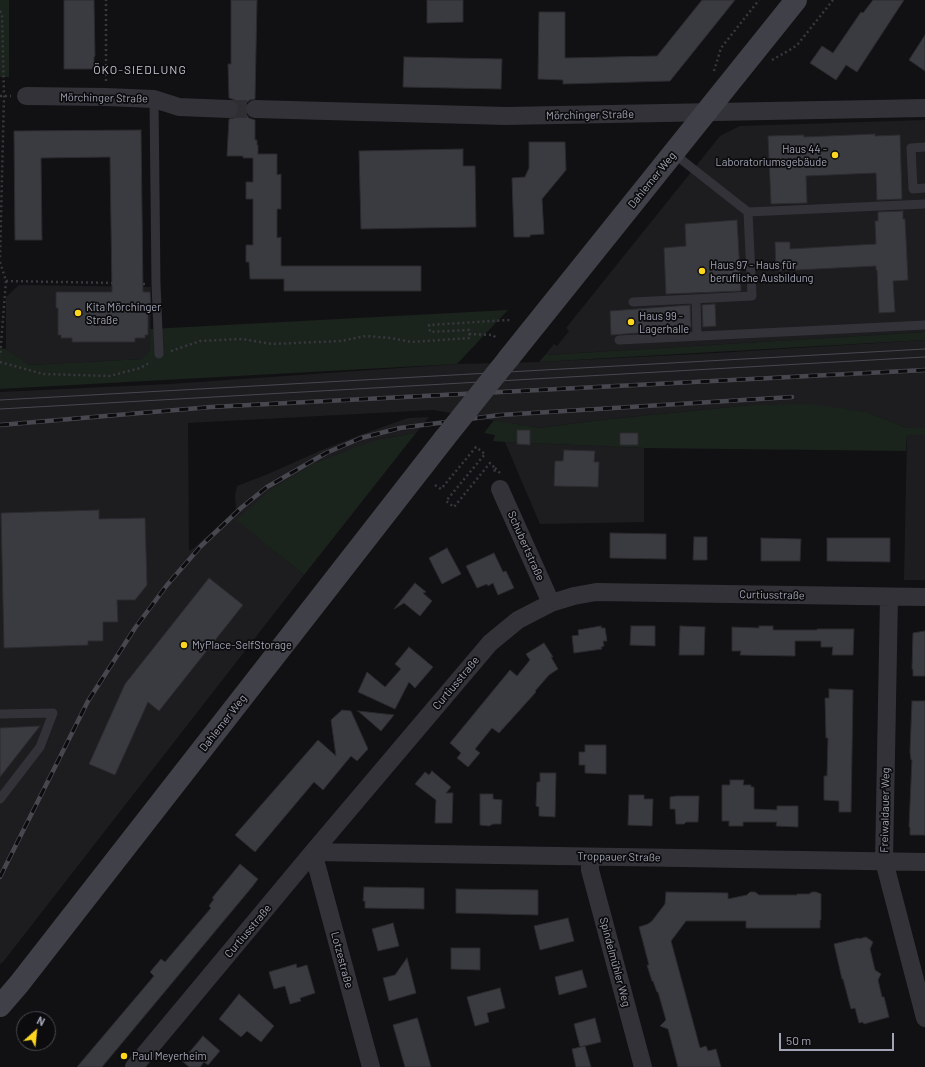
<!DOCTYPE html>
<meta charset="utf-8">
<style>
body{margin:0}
#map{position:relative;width:925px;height:1067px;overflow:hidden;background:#111113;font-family:Barlow,sans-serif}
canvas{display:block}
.north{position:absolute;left:16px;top:1011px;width:40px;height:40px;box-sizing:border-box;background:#0c0c0e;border:1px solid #484950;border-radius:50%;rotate:27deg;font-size:11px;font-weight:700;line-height:16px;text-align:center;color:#a1a4b4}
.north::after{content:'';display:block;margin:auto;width:14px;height:18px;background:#fdd71e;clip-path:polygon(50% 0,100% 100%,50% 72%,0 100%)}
.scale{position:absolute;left:779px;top:1033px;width:115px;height:18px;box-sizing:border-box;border:2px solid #a1a4b4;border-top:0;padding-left:5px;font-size:12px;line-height:14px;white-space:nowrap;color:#a1a4b4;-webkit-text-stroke:3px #0c0c0e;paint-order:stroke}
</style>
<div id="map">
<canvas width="925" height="1067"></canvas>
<div class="north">N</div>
<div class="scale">50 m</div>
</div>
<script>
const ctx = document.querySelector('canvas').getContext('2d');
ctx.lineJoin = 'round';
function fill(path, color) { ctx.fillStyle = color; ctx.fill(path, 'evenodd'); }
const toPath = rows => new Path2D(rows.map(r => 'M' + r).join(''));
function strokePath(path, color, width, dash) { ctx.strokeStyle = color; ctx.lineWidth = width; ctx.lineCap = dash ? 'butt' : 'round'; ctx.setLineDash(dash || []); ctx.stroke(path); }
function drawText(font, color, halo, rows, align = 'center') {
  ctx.font = font + ' Barlow,sans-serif'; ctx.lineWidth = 3.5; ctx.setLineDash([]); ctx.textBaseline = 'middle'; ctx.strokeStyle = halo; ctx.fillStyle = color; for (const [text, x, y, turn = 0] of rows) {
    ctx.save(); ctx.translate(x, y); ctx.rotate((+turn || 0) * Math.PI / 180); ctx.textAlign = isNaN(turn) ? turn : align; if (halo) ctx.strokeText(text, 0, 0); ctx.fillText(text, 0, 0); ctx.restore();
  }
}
fill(toPath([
 [925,120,925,332,545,355,554,344,557,346,569,331,566,328,720,136,740,126],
 [19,285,151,287,150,350,143,359,28,365,6,349,6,297],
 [925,340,925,428,907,428,867,412,751,405,609,419,539,428,433,410,188,423,189,551,195,547,236,510,235,495,237,486,268,474,324,449,360,435,408,418,429,417,416,433,375,440,237,520,304,575,3,962,0,964,0,392,170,384,457,364,539,362,716,353],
 [907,435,925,435,925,580,904,580],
 [505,442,644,448,644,522,540,524]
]), '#1d1d20');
fill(toPath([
 [0,0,9,0,9,77,0,77],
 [508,310,457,364,0,389,0,348,6,349,29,365,142,359,150,350,150,329],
 [925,332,925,340,539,362,545,355],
 [810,404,867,412,907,428,925,428,925,435,907,435,906,451,644,448,505,442,493,441,495,435,484,433,494,420,539,428,609,419,751,405],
 [416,433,304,575,236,520,270,490,313,464,375,440]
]), '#1b231d');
const building = toPath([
 [64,0,94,0,95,56,94,57,94,69,64,69,64,0],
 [231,0,257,0,255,99,250,100,246,103,245,109,246,114,249,118,255,120,255,140,257,140,257,145,258,145,258,154,277,154,277,175,281,174,281,209,277,209,277,238,281,237,281,266,421,266,421,291,284,291,284,279,250,279,249,262,246,262,246,245,253,245,253,199,246,199,246,182,253,182,253,158,243,158,243,156,227,156,229,119,234,118,238,115,239,109,238,104,235,100,229,98,228,64,231,64,231,0],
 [427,0,463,0,463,22,427,23,427,0],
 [702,0,735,0,670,81,563,84,563,80,538,79,539,12,565,12,565,58,657,56,702,0],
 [873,0,904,0,857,72,846,65,836,80,810,63,822,46,833,53,861,12,863,13,873,0],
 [925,35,925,71,909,60,925,35],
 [404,57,502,59,501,89,403,87,404,57],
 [141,130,143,292,150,292,151,308,148,308,148,335,145,335,145,338,135,338,135,342,72,342,72,338,61,338,61,335,58,335,58,308,56,308,56,292,112,292,110,157,41,158,42,240,15,240,14,131,141,130],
 [875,134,875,136,900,135,902,199,877,200,876,173,806,176,807,203,771,204,768,136,804,135,804,137,875,134],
 [529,142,565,142,566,170,542,199,544,234,530,235,530,237,514,237,512,178,525,177,529,168,529,142],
 [463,149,463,166,475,166,476,227,361,229,359,151,463,149],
 [903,211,903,219,905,219,908,280,893,281,895,312,879,313,877,270,876,270,876,266,776,271,775,242,790,242,790,249,876,244,875,221,878,221,878,212,903,211],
 [737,220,741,291,666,294,664,248,686,246,685,224,737,220],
 [715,304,716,326,703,327,702,305,715,304],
 [690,305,691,327,652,329,652,332,611,335,610,311,690,305],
 [517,430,530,430,530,445,517,444,517,430],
 [620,433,638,433,638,445,620,445,620,433],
 [564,450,595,451,594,462,599,462,598,487,554,486,555,461,563,461,564,450],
 [99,510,99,519,145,518,147,585,135,600,117,600,118,622,103,622,103,641,88,641,88,645,4,648,1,513,99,510],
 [610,533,666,534,666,559,610,558,610,533],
 [694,537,707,537,707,560,693,560,694,537],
 [761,538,801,539,800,561,761,561,761,538],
 [827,538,890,538,890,562,827,561,827,538],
 [447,548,461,574,442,584,429,558,447,548],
 [494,553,503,572,506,571,514,588,498,595,493,583,488,586,487,584,477,588,466,566,494,553],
 [209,578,243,605,159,711,148,702,115,775,89,764,125,684,209,578],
 [415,583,426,592,423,593,432,601,420,616,404,603,394,609,415,583],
 [601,626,601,628,605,628,607,641,603,641,604,646,601,647,602,649,574,653,572,636,579,635,578,630,601,626],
 [631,626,655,626,655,646,630,645,631,626],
 [680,626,705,627,704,655,679,655,680,626],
 [759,626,773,626,773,630,817,630,817,629,854,629,853,655,832,655,833,647,821,647,821,641,795,641,795,656,740,655,741,651,732,651,732,627,759,628,759,626],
 [925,631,925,676,913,676,913,669,912,669,913,633,925,631],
 [544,643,553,657,551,657,558,669,549,675,535,691,536,692,499,733,492,728,475,749,480,753,468,767,457,758,461,753,450,743,510,670,517,676,530,660,526,654,544,643],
 [409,647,433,667,415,688,409,682,395,709,358,692,367,672,385,687,401,669,395,664,409,647],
 [829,689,853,690,851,812,839,812,839,801,824,800,824,776,827,776,828,738,826,738,825,698,829,698,829,689],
 [912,701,925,701,925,835,910,835,910,827,909,827,912,760,911,760,910,752,912,701],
 [342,710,351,711,368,749,357,761,351,756,323,790,314,782,255,852,235,835,318,740,336,756,331,720,342,710],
 [358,711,394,715,381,731,358,711],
 [40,726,0,777,0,728,40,726],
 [585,745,606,745,606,774,585,773,585,765,579,765,579,752,585,752,585,745],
 [432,771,451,787,446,793,453,793,452,823,435,823,436,800,415,784,425,772,429,775,432,771],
 [540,773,556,773,555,817,539,816,539,807,536,806,537,782,540,782,540,773],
 [730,780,744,780,743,785,751,785,751,787,754,787,754,809,777,810,777,806,798,806,798,827,776,826,777,822,743,822,743,826,729,826,729,821,722,821,722,785,730,785,730,780],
 [480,794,493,794,493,799,502,800,501,824,493,824,489,826,480,825,480,794],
 [629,795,644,795,644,799,653,799,652,826,628,825,629,795],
 [676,796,699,796,698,822,686,822,684,824,676,824,675,809,670,809,670,797,676,796],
 [240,864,258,879,252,887,102,1067,77,1067,154,976,150,972,161,959,165,962,211,908,209,906,214,899,212,898,240,864],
 [364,887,424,888,424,909,365,908,365,901,363,901,364,887],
 [456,889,538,890,538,915,456,913,456,889],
 [666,892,728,893,728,899,747,895,750,892,755,892,759,895,797,895,797,894,809,894,812,892,816,892,821,894,821,920,820,920,820,928,746,928,746,921,686,921,671,941,700,1048,706,1046,708,1051,716,1049,721,1067,678,1067,668,1029,660,1026,666,1020,658,992,657,992,653,981,652,981,647,965,649,965,639,927,648,924,652,921,665,904,666,892],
 [568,918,574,941,540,950,534,926,568,918],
 [393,923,399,946,378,951,372,929,393,923],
 [866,937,873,942,870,949,875,970,881,974,878,980,882,997,884,997,889,1017,864,1024,863,1022,859,1023,855,1008,851,1009,843,979,842,979,834,944,859,938,859,939,866,937],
 [451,948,480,948,480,970,451,969,451,948],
 [407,958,416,993,389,1001,383,978,395,975,407,958],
 [296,964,297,968,307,965,315,993,300,998,301,1001,290,1004,285,986,274,989,269,972,296,964],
 [582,970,587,987,559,995,555,977,582,970],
 [500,988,505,1008,487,1013,489,1022,475,1026,467,997,500,988],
 [239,994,274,1026,261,1042,247,1031,241,1037,219,1019,239,994],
 [417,1018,418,1020,431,1067,405,1067,393,1025,417,1018],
 [595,1018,601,1042,580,1047,574,1024,595,1018],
 [203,1036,220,1051,208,1065,204,1062,200,1067,189,1067,182,1061,203,1036],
 [585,1046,591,1067,576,1067,572,1049,585,1046]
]);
fill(building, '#3a3b40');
strokePath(building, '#2b2b2f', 1);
strokePath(toPath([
 [229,109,255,109]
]), '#2e2e33', 18, [18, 9]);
strokePath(toPath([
 [0,11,2,14,4,96,0,259],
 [772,60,793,48,798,44,833,0],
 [714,71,721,48,759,0],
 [106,81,106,0],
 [0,96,11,96],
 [0,262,6,281,0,356],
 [6,281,117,283],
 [138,284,146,284],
 [469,334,493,335,497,339],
 [171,351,200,341,242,339,272,344,341,341,366,336,391,338,411,342,470,338,469,330,430,332,429,325,508,320,511,322],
 [0,362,43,374,110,376,140,368,151,362],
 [495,468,500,473],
 [435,485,441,489,476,447,485,454,446,501,454,507,490,463,495,468,494,474]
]), '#38383f', 2.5, [2, 3]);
strokePath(toPath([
 [154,99,156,284,159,354],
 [925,147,911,148,913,189,925,188],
 [673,153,748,212,925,204],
 [696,299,697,336],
 [633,302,752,296,748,212],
 [619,340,925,325],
 [0,714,53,713,40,747,0,799]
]), '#323238', 9);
strokePath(toPath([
 [26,96,106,97,154,99,179,107,229,109],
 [255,109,506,116,925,108],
 [500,489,551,603],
 [889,597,884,861,925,1018],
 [590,857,590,870,643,1067],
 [134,1067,313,852,490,643,518,620,551,603,574,596,596,592,925,597],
 [371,1067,313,852,925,862]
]), '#323238', 18);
strokePath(toPath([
 [508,359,796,0],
 [0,1006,19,984,444,439]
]), '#404048', 22);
strokePath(toPath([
 [0,400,925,349],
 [0,409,925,357]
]), '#47474f', 1);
const rail = toPath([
 [0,425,211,407,925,370],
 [0,877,88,701,135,628,167,585,201,546,241,508,267,487,326,453,361,438,400,428,500,415,792,397]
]);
strokePath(rail, '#47474f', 4.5);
strokePath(rail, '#0c0c0e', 3, [9]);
strokePath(toPath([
 [444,439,508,359]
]), '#404048', 22);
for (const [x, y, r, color] of [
 [835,155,4,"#fdd71e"],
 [702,271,4,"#fdd71e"],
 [78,313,4,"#fdd71e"],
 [631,322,4,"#fdd71e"],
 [184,645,4,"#fdd71e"],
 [124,1056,4,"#fdd71e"]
]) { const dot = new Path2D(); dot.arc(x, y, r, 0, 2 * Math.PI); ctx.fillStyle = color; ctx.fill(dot); strokePath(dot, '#0c0c0e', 1.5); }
drawText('11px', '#a1a4b4', '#0c0c0e', [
 ["Mörchinger Straße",104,98,1],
 ["Mörchinger Straße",590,115,-1],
 ["Dahlemer Weg",652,180,-51],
 ["Schubertstraße",526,546,66],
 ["Curtiusstraße",772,595,1],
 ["Curtiusstraße",456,683,-50],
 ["Dahlemer Weg",223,723,-52],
 ["Freiwaldauer Weg",885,810,-89],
 ["Troppauer Straße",619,857,1],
 ["Curtiusstraße",248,931,-50],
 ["Lotzestraße",342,960,75],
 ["Spindelmühler Weg",615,962,75]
]);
drawText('11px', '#a1a4b4', '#0c0c0e', [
 ["Haus 44 -",827,149,"right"],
 ["Laboratoriumsgebäude",827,162,"right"],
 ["Haus 97 - Haus für",710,265],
 ["berufliche Ausbildung",710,278],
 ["Kita Mörchinger",86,307],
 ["Straße",86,320],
 ["Haus 99 -",639,316],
 ["Lagerhalle",639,329],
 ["MyPlace-SelfStorage",192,645],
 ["Paul Meyerheim",132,1056]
], 'left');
ctx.letterSpacing = '1px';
drawText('12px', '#c2c4d0', '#0c0c0e', [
 ["ÖKO-SIEDLUNG",140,70]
]);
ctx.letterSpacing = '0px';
</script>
